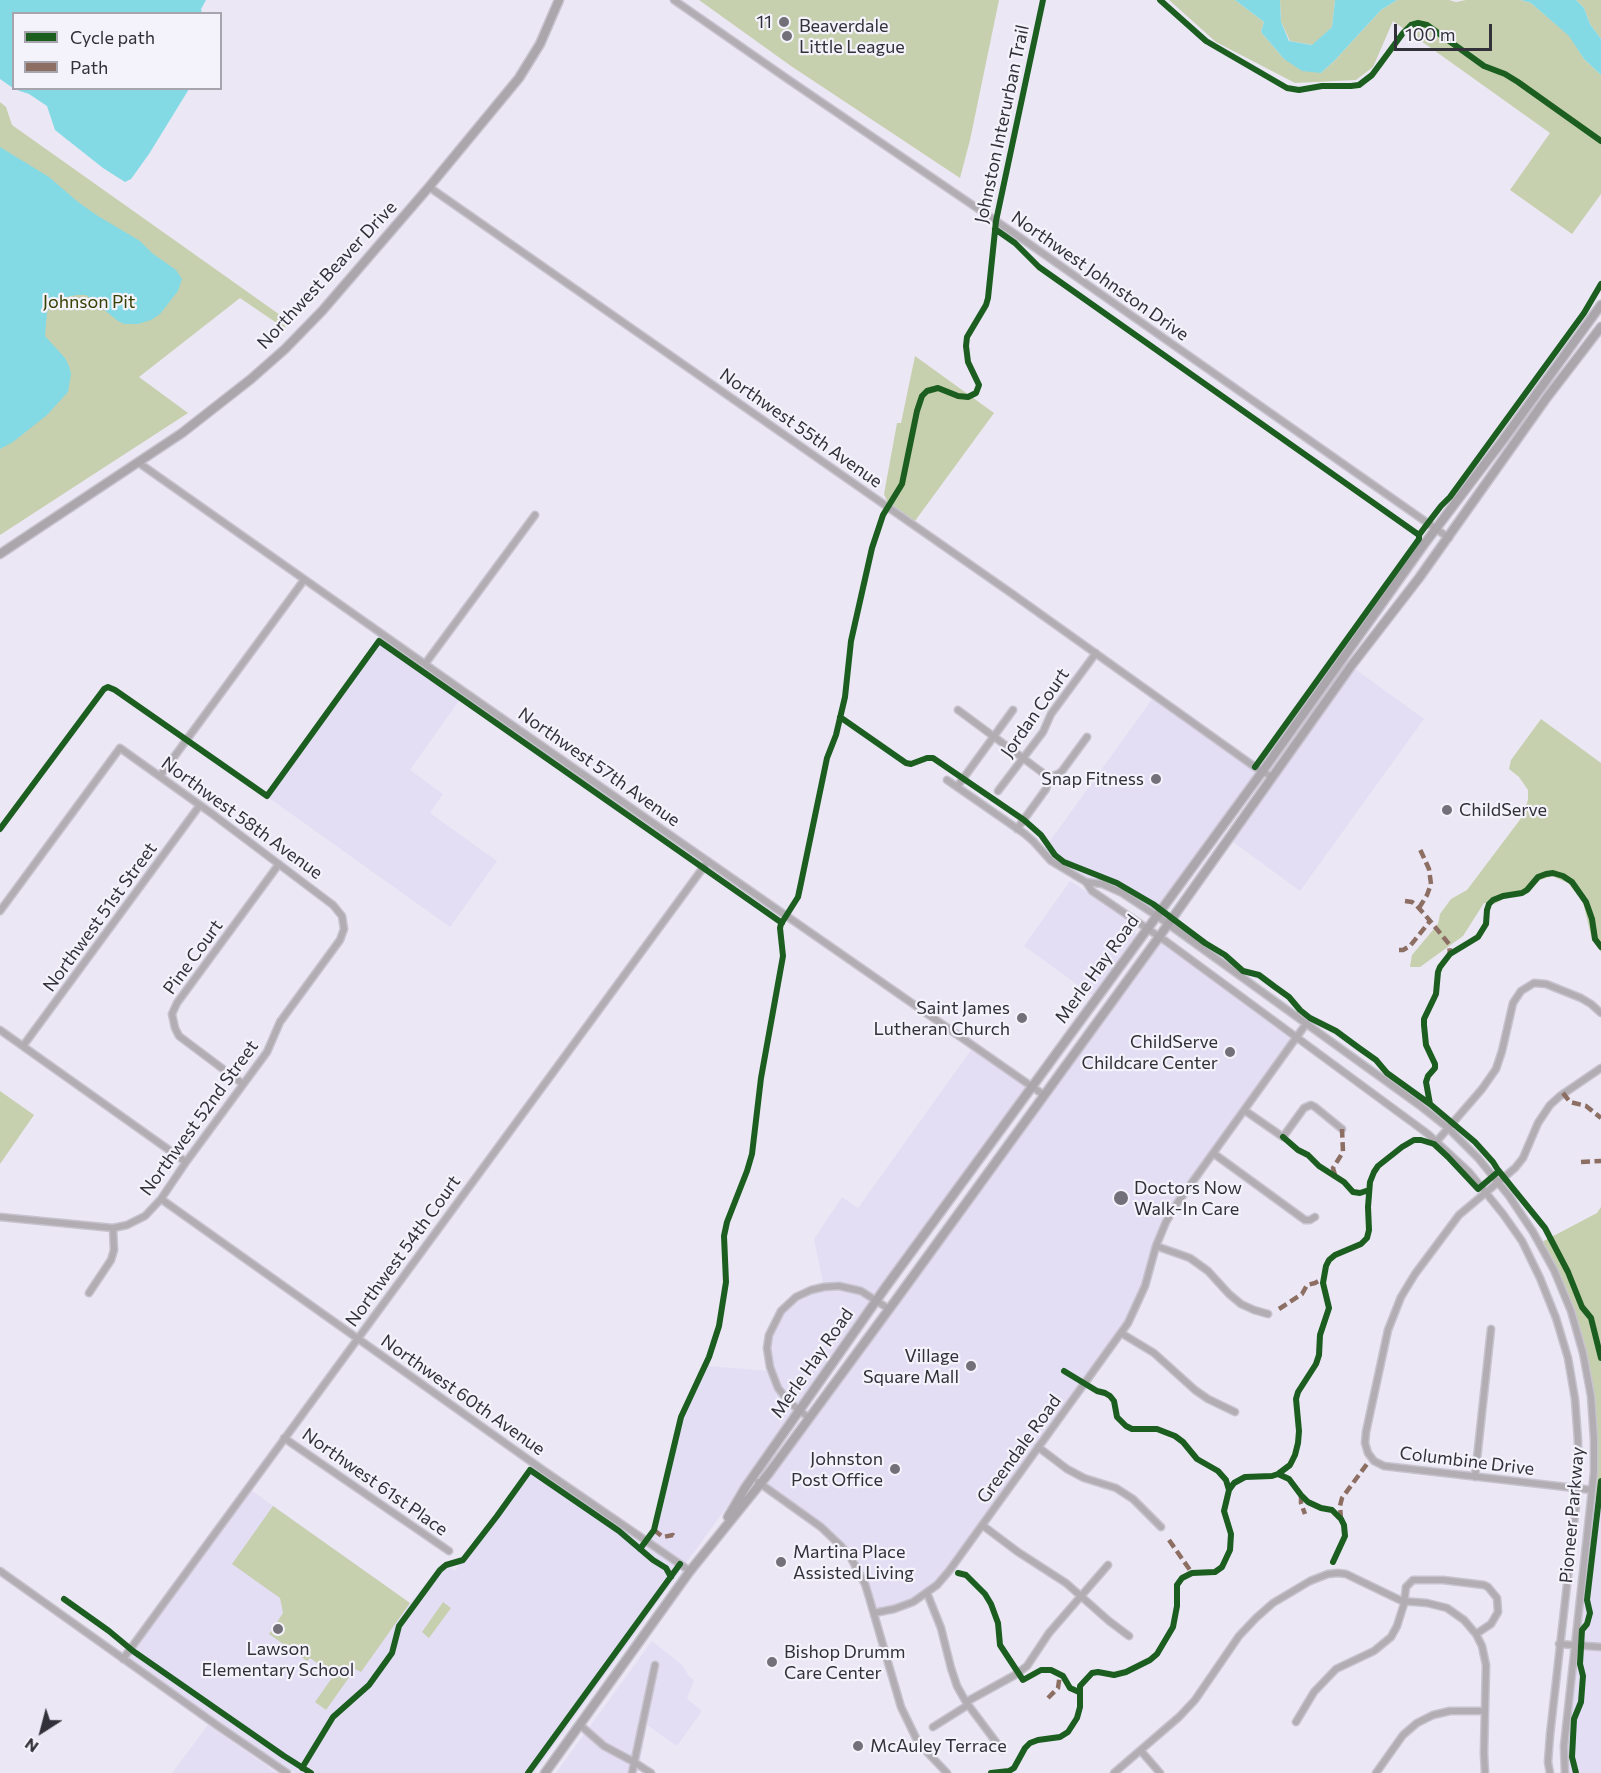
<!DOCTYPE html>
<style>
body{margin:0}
#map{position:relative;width:1601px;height:1773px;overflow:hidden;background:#ebe7f4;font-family:Commissioner,sans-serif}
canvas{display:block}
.legend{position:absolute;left:12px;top:12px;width:210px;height:78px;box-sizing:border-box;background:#f4f2fb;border:2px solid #a6a4ad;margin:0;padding:8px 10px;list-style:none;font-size:18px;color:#323038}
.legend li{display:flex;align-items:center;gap:12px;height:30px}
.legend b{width:30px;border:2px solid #a6a4ad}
.north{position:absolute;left:12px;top:1701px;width:60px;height:60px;-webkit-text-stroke:4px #f4f2fb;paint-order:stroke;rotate:216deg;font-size:16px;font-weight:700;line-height:24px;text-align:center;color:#323038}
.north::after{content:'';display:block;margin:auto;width:21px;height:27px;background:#323038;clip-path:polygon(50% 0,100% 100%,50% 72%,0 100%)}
.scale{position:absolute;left:1394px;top:24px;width:98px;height:27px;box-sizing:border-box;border:3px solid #323038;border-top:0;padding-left:8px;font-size:18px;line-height:21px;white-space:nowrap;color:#323038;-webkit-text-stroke:4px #f4f2fb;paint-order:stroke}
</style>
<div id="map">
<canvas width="1601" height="1773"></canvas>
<ul class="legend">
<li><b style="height:8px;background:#1b5e20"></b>Cycle path</li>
<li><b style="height:8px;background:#8d6e63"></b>Path</li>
</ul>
<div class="north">N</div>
<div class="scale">100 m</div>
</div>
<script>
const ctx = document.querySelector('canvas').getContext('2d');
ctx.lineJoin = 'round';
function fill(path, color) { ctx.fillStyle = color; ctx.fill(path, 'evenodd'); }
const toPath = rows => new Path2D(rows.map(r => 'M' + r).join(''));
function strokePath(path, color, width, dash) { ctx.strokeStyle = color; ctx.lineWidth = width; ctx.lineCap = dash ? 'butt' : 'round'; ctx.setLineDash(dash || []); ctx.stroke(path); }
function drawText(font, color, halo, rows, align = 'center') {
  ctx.font = font + ' Commissioner,sans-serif'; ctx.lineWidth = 4.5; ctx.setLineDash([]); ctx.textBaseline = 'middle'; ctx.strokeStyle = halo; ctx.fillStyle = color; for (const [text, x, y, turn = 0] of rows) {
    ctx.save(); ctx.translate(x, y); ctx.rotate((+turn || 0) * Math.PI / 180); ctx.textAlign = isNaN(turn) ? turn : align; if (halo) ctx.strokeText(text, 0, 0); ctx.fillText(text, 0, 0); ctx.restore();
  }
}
fill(toPath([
 [379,635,463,695,410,770,443,794,430,813,497,861,450,927,269,798,379,645],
 [1351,666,1424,719,1300,891,1229,839],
 [1155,695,1262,772,1157,916,1122,893,1086,882,1042,852],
 [1070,881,1135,923,1136,936,1093,996,1024,946],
 [1159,937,1297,1037,1166,1222,1137,1305,949,1571,913,1602,874,1613,869,1597,842,1547,761,1484],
 [969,1043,1031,1087,534,1773,296,1773,273,1764,123,1659,248,1488,410,1603,442,1563,455,1571,518,1487,529,1471,532,1462,646,1540,654,1530,681,1417,709,1357,707,1366,771,1371,769,1335,790,1302,824,1287,814,1239,842,1197,858,1208,971,1050],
 [1594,1499,1601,1500,1601,1773,1567,1773,1567,1743],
 [652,1641,682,1665,689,1676,694,1680,687,1699,702,1711,677,1746,647,1725,638,1773,556,1773],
 [208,1725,261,1762,277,1773,172,1773]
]), '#e4def5');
fill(toPath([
 [699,0,999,0,970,140,960,178,791,66],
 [1169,0,1235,0,1264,22,1261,32,1284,59,1321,73,1335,60,1381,10,1397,0,1449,0,1456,2,1466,0,1521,0,1531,3,1570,36,1584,59,1601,75,1601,194,1572,234,1510,190,1550,133,1393,21,1373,67,1356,80,1295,83,1216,42],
 [1280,0,1335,0,1332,27,1313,45,1290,41,1281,22],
 [1576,0,1601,0,1601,39,1590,24,1584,8],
 [0,102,6,107,12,125,290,322,284,328,240,298,139,377,188,413,0,535],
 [915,356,994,413,915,521,888,503,884,494,897,423,901,423],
 [1541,719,1601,763,1601,952,1592,940,1583,902,1568,883,1552,876,1540,880,1528,893,1504,899,1494,904,1484,903,1463,936,1420,967,1410,967,1412,955,1438,924,1440,914,1451,899,1467,890,1522,817,1528,800,1528,790,1519,777,1509,769,1511,760],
 [0,1091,34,1115,0,1164],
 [1601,1207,1601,1500,1591,1498,1594,1472,1591,1395,1571,1311,1540,1243,1597,1213],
 [273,1506,410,1603,361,1672,355,1669,326,1710,315,1702,334,1675,310,1658,307,1661,269,1634,283,1613,280,1598,232,1564],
 [443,1602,451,1608,429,1638,422,1632]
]), '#c7d0ae');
fill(toPath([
 [0,0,206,0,201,9,202,13,14,14,13,88,0,79],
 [1235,0,1280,0,1281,22,1289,41,1312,45,1332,27,1335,0,1397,0,1381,10,1335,60,1321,73,1302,71,1284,59,1261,32,1264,22],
 [1521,0,1576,0,1584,8,1590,24,1601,39,1601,75,1584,59,1569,36,1531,3],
 [14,89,189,89,149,154,131,179,125,182,103,168,55,130,47,106,29,94],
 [0,147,49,177,78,202,98,216,140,241,152,253,176,270,182,279,178,291,160,314,151,320,138,324,124,324,118,321,86,295,77,295,66,297,51,305,47,312,45,336,65,358,69,366,71,374,68,392,47,415,13,442,0,449]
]), '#83dae5');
const minor = toPath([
 [674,0,789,80,1018,236,1449,538],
 [429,187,1011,593,1255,767,1272,777],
 [139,463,466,693,1044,1095],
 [425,664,535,515],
 [958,710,1043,773,1047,778],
 [160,776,304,580],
 [947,780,1025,834,1033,841,1051,861,1086,882,1102,884,1122,893,1157,916,1419,1105,1448,1128,1478,1158,1509,1196,1533,1232,1554,1270,1571,1311,1583,1353,1591,1396,1594,1439,1594,1472,1564,1746,1565,1773],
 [957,787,1013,710],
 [998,791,1043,732,1051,714,1096,653],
 [1017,829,1046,789,1048,782,1047,778,1058,774,1062,771,1087,737],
 [1086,882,1092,891,1167,942,1428,1134,1469,1172,1503,1214,1522,1241,1540,1278,1556,1318,1568,1358,1575,1399,1578,1441,1577,1496,1550,1735,1548,1762,1550,1773],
 [0,911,120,748,211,813,333,905,342,916,344,929,340,940,280,1022,267,1052,186,1162,161,1199,145,1216,127,1225,113,1228,0,1217],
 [0,1030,186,1162],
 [23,1046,200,805],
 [243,1084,179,1036,175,1028,172,1014,177,1003,279,864],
 [1244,1110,1283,1137,1304,1108,1311,1105,1315,1107,1342,1129],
 [1437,1141,1482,1089,1496,1069,1502,1051,1513,1003,1521,991,1534,983,1546,984,1581,998,1591,1004,1601,1013],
 [1213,1153,1305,1220,1310,1220,1315,1217],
 [161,1199,543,1470,690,1571],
 [1156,1246,1190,1258,1208,1271,1229,1294,1241,1304,1254,1310,1268,1314],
 [89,1293,111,1260,114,1250,113,1228],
 [1121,1333,1154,1353,1195,1390,1208,1399,1235,1412],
 [809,1418,789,1402,778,1388,770,1367,767,1348,769,1335,781,1311,796,1297,811,1290,824,1287,839,1286,861,1291,889,1309],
 [284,1438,449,1551],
 [1038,1447,1067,1469,1084,1478,1116,1488,1133,1499,1161,1527],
 [1475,1477,1491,1329],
 [758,1482,821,1527,842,1547,851,1558,865,1584,869,1597,901,1707,916,1738,927,1752,947,1773],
 [1592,1490,1384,1466,1374,1461,1368,1453,1365,1443,1366,1432,1388,1330,1401,1297,1415,1274,1459,1215,1515,1168,1523,1158,1538,1123,1550,1105,1560,1096,1601,1068],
 [982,1525,1018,1552,1066,1583,1109,1621,1129,1636],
 [0,1571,218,1726,287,1773],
 [927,1593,941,1628,951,1668,957,1686,966,1702,1002,1750],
 [874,1613,894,1609,913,1602,937,1585,949,1571,1128,1323,1145,1286,1156,1246,1166,1222,1178,1202,1306,1024],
 [1559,1644,1601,1647],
 [123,1659,708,861],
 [966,1702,1015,1675,1027,1666,1049,1633,1108,1565],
 [1296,1722,1314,1692,1336,1669,1374,1651,1391,1637,1397,1626,1404,1604,1406,1587,1413,1580,1443,1580,1484,1585,1488,1587,1497,1598,1498,1612,1491,1624,1476,1634],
 [580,1725,604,1746,634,1762,651,1773],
 [933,1727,968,1705],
 [1141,1751,1160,1773],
 [632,1773,655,1665],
 [1114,1773,1179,1717,1195,1700,1239,1636,1256,1618,1273,1603,1310,1581,1328,1574,1338,1573,1346,1574,1402,1601,1427,1603,1447,1608,1464,1620,1476,1634,1482,1646,1486,1665,1484,1753,1485,1773],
 [1376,1773,1403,1735,1417,1723,1433,1715,1450,1711,1485,1711]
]);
const major = toPath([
 [0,554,182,433,251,379,285,349,322,311,429,187,519,78,540,44,559,0],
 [728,1517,745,1488,885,1288,1262,772,1425,543,1503,440,1601,305],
 [545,1773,690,1571,769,1473,898,1297,1159,937,1351,666,1419,578,1545,400,1601,327]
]);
strokePath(minor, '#c7c3ce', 9);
strokePath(major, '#c7c3ce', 11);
strokePath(minor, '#b1adb2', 6);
strokePath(major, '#aaa6ac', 8);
strokePath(toPath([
 [1405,901,1412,902,1417,906,1426,916,1449,944,1450,954],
 [1419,908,1427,895,1431,884,1429,869,1419,847],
 [1399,950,1403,950,1410,946,1430,921],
 [1563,1093,1570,1102,1586,1106,1601,1118],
 [1581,1162,1601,1161],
 [1335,1175,1333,1168,1343,1152,1342,1129],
 [1279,1309,1302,1294,1307,1285,1315,1283,1324,1278],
 [1301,1495,1301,1503,1305,1514],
 [1341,1519,1340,1506,1342,1498,1367,1464],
 [654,1530,663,1537,673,1535,675,1537],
 [1169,1540,1192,1573],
 [1048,1698,1058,1688,1060,1674]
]), '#8d6e63', 4.5, [9, 4.5]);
strokePath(toPath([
 [1160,0,1206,41,1287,88,1299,90,1322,86,1351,86,1359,85,1372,75,1403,33,1411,25,1418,23,1427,25,1484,66,1505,74,1518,82,1601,141],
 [995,229,1015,243,1039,267,1419,535],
 [840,717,906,763,911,764,927,758,933,758,1024,820,1041,835,1055,855,1064,862,1117,883,1153,904,1205,943,1225,955,1243,971,1259,975,1275,987,1289,997,1300,1010,1310,1018,1336,1031,1359,1048,1376,1060,1387,1073,1430,1104,1475,1142,1493,1162,1498,1170,1545,1228,1568,1272,1582,1307,1591,1318,1601,1358],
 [1255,767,1419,539,1419,535,1428,523,1441,506,1450,497,1584,313,1601,284],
 [0,829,104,689,108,687,115,690,267,796,379,641,782,923],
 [1430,1104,1426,1082,1428,1076,1435,1068,1435,1064,1426,1045,1424,1025,1424,1019,1436,994,1438,972,1440,967,1450,954,1478,937,1486,924,1487,910,1489,904,1493,900,1503,896,1522,893,1527,890,1538,877,1546,874,1553,873,1563,876,1572,882,1586,902,1592,919,1595,939,1601,947],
 [1283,1137,1298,1150,1308,1155,1319,1166,1344,1182,1353,1192,1360,1193,1369,1190],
 [1064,1371,1097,1391,1105,1393,1110,1396,1114,1401,1117,1417,1126,1426,1132,1429,1157,1429,1175,1436,1183,1442,1197,1459,1218,1471,1226,1480,1229,1490],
 [1278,1474,1289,1479,1301,1495,1308,1502,1321,1508,1332,1510,1341,1519,1344,1525,1345,1536,1333,1562],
 [640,1549,654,1530,681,1417,709,1357,719,1326,726,1282,724,1236,727,1222,747,1171,752,1154,761,1078,783,956,780,928,781,924,798,897,801,883,827,758,836,735,845,697,851,641,872,548,883,515,902,484,917,411,922,396,927,391,938,388,958,396,968,397,976,393,979,385,968,362,966,346,967,337,986,305,988,298,996,221,1043,0],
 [958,1573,966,1575,985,1594,991,1604,998,1623,1000,1645,1023,1680,1041,1670,1051,1670,1063,1676,1070,1688,1079,1692],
 [64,1599,109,1631,133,1651,284,1756,311,1773],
 [302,1768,333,1717,369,1685,387,1660,392,1653,399,1626,440,1570,446,1565,463,1560,497,1516,530,1470,619,1531,653,1560,666,1568,671,1577],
 [528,1773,680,1564],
 [991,1773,1009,1771,1014,1768,1025,1748,1030,1743,1038,1740,1060,1737,1068,1732,1077,1718,1080,1707,1080,1686,1092,1673,1098,1672,1114,1675,1126,1672,1150,1660,1157,1654,1173,1627,1177,1606,1177,1585,1182,1578,1192,1573,1215,1572,1222,1567,1230,1550,1231,1534,1224,1511,1229,1490,1234,1483,1245,1477,1272,1476,1278,1474,1290,1465,1295,1455,1298,1443,1299,1431,1296,1399,1298,1392,1316,1364,1319,1355,1320,1335,1329,1308,1323,1283,1326,1266,1329,1260,1335,1255,1361,1244,1367,1238,1369,1230,1368,1207,1370,1182,1374,1172,1378,1166,1402,1147,1414,1140,1421,1140,1434,1144,1448,1157,1478,1189,1499,1171],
 [1576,1773,1572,1757,1574,1719,1581,1702,1583,1676,1580,1664,1582,1630,1587,1624,1590,1613,1587,1600,1601,1481]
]), '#1b5e20', 6);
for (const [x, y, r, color] of [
 [784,22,6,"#73707a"],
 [787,36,6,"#73707a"],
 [1156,779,6,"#73707a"],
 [1447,810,6,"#73707a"],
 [1022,1018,6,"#73707a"],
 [1230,1052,6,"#73707a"],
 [1121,1198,8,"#73707a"],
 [971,1366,6,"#73707a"],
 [895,1469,6,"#73707a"],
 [781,1562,6,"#73707a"],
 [278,1629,6,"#73707a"],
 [772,1662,6,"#73707a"],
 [858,1746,6,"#73707a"]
]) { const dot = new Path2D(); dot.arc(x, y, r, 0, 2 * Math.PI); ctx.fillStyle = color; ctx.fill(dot); strokePath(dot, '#f4f2fb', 2); }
drawText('18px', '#323038', '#f4f2fb', [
 ["11",772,22],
 ["Beaverdale",799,26,"left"],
 ["Little League",799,47,"left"],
 ["Snap Fitness",1144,779],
 ["ChildServe",1459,810,"left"],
 ["Saint James",1010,1008],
 ["Lutheran Church",1010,1029],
 ["ChildServe",1218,1042],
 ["Childcare Center",1218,1063],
 ["Doctors Now",1134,1188,"left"],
 ["Walk-In Care",1134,1209,"left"],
 ["Village",959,1356],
 ["Square Mall",959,1377],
 ["Johnston",883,1459],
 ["Post Office",883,1480],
 ["Martina Place",793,1552,"left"],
 ["Assisted Living",793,1573,"left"],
 ["Lawson",278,1649,"center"],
 ["Elementary School",278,1670,"center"],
 ["Bishop Drumm",784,1652,"left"],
 ["Care Center",784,1673,"left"],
 ["McAuley Terrace",870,1746,"left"]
], 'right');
drawText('18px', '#323038', '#f4f2fb', [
 ["Johnston Interurban Trail",1002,124,-78],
 ["Northwest Beaver Drive",327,275,-47],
 ["Northwest Johnston Drive",1100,276,35],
 ["Northwest 55th Avenue",801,428,35],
 ["Jordan Court",1035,713,-55],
 ["Northwest 57th Avenue",599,767,35],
 ["Northwest 58th Avenue",242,818,36],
 ["Northwest 51st Street",100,917,-54],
 ["Pine Court",193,957,-54],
 ["Merle Hay Road",1097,969,-54],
 ["Northwest 52nd Street",199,1118,-54],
 ["Northwest 54th Court",403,1251,-54],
 ["Merle Hay Road",812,1363,-55],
 ["Northwest 60th Avenue",463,1395,35],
 ["Greendale Road",1019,1449,-54],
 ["Columbine Drive",1467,1461,7],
 ["Northwest 61st Place",375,1482,35],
 ["Pioneer Parkway",1572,1515,-85]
]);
drawText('18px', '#364202', '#f4f2fb', [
 ["Johnson Pit",89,302]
]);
</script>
